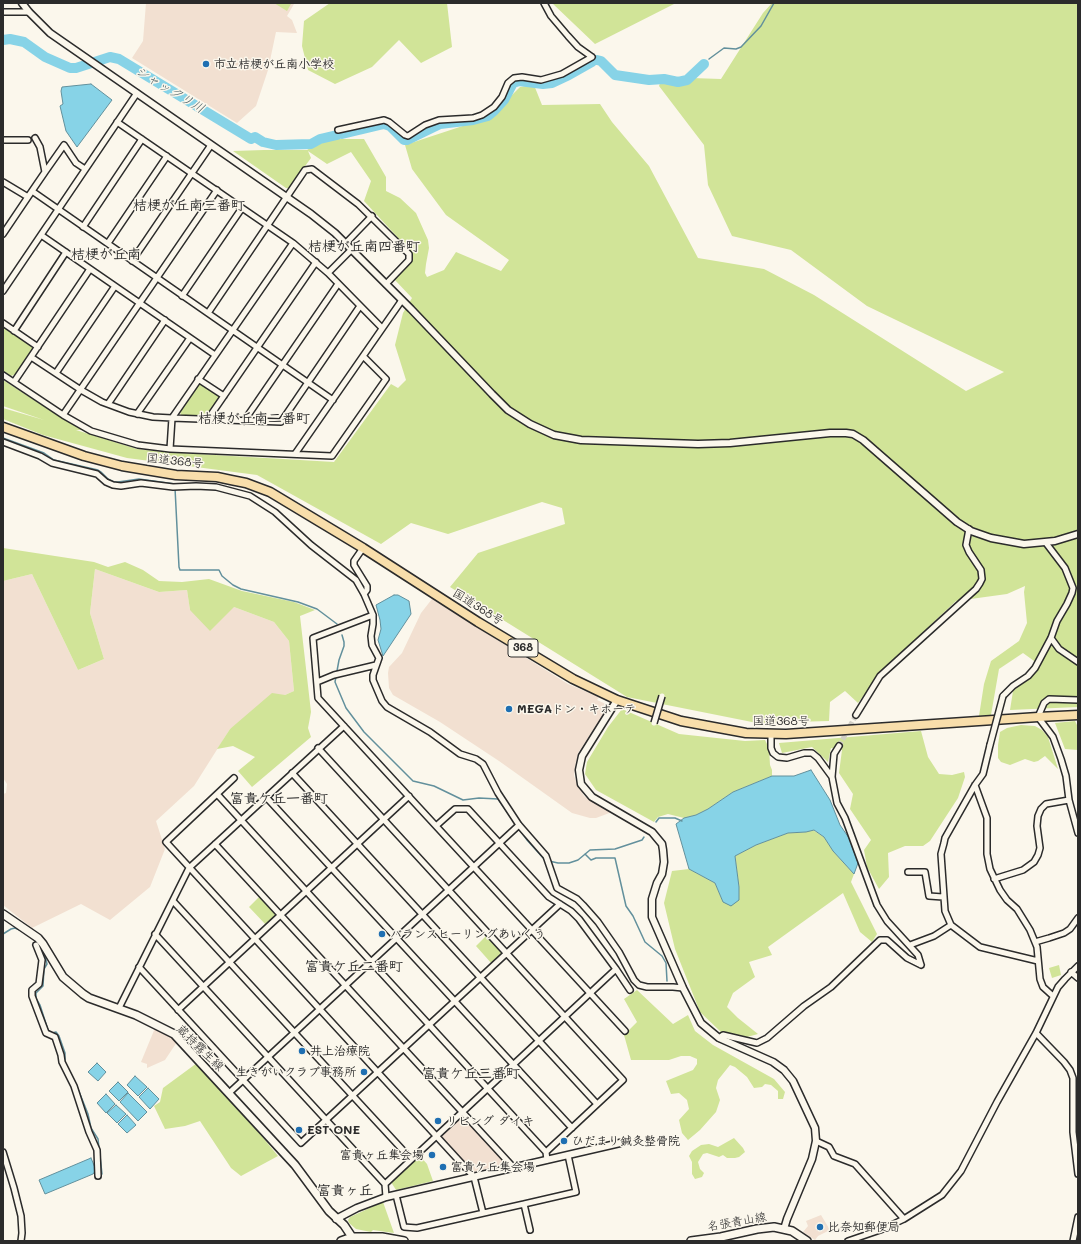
<!DOCTYPE html>
<meta charset="utf-8">
<style>
body{margin:0}
#map{position:relative;width:1081px;height:1244px;overflow:hidden;background:#fbf7ec;font-family:Mali,sans-serif}
canvas{display:block}
.frame{position:absolute;inset:0;border:4px solid #2b2b2b;pointer-events:none}
</style>
<div id="map">
<canvas width="1081" height="1244"></canvas>
<div class="frame"></div>
</div>
<script>
const ctx = document.querySelector('canvas').getContext('2d');
ctx.lineJoin = 'round';
function fill(path, color) { ctx.fillStyle = color; ctx.fill(path, 'evenodd'); }
const toPath = rows => new Path2D(rows.map(r => 'M' + r).join(''));
function strokePath(path, color, width, dash) { ctx.strokeStyle = color; ctx.lineWidth = width; ctx.lineCap = dash ? 'butt' : 'round'; ctx.setLineDash(dash || []); ctx.stroke(path); }
function drawText(font, color, halo, rows, align = 'center') {
  ctx.font = font + ' Mali,"Klee One",sans-serif'; ctx.lineWidth = 3; ctx.setLineDash([]); ctx.textBaseline = 'middle'; ctx.strokeStyle = halo; ctx.fillStyle = color; for (const [text, x, y, turn = 0] of rows) {
    ctx.save(); ctx.translate(x, y); ctx.rotate((+turn || 0) * Math.PI / 180); ctx.textAlign = isNaN(turn) ? turn : align; if (halo) ctx.strokeText(text, 0, 0); ctx.fillText(text, 0, 0); ctx.restore();
  }
}
fill(toPath([
 [146,3,292,3,294,4,287,16,292,20,297,33,276,32,268,70,256,106,237,123,132,58,143,41],
 [95,569,159,592,187,590,190,610,234,607,274,622,289,641,294,691,285,695,230,729,194,786,156,821,165,849,150,887,110,920,81,904,32,928,3,905,3,794,6,793,7,784,3,778,3,581,32,574,78,670,104,659,90,613],
 [432,599,568,684,599,697,597,700,608,705,607,709,578,753,575,766,574,776,577,783,584,796,591,801,612,812,596,818,590,818,572,813,499,761,440,722,393,695,389,688,388,673,389,667,402,653,421,613],
 [155,1028,173,1036,177,1042,165,1060,147,1068,147,1064,141,1062],
 [461,1117,464,1117,506,1162,504,1164,474,1172,472,1171,442,1138,441,1133],
 [821,1215,830,1230,818,1236,815,1240,803,1232,808,1226,806,1221]
]), '#f2e0d1');
fill(toPath([
 [274,3,288,3,291,4,287,11],
 [330,3,447,3,452,47,421,63,399,40,372,67,335,84,308,70,302,46,304,21],
 [552,3,676,3,595,44],
 [772,3,1078,3,1078,707,1010,710,1013,691,1029,678,1041,666,1023,653,999,669,991,715,979,716,984,684,991,661,1019,641,1027,623,1024,592,1025,586,1007,594,956,601,883,670,858,703,845,691,830,702,829,721,757,723,627,697,450,587,478,553,565,524,562,508,542,502,448,534,411,523,381,544,257,475,127,458,43,435,3,419,3,408,44,420,3,406,3,380,57,415,83,430,76,430,137,449,164,452,334,462,391,384,398,388,406,380,395,345,403,313,412,298,394,279,412,262,412,253,364,201,371,181,351,152,327,164,308,151,311,158,289,188,286,188,233,151,264,150,307,150,325,139,364,139,386,177,386,191,400,198,416,213,428,240,429,248,426,264,425,273,427,277,444,270,456,252,501,271,509,260,446,215,412,169,405,145,490,117,520,87,534,85,542,105,600,104,612,122,649,166,698,258,764,269,814,295,966,391,1004,372,867,306,791,250,732,236,708,185,704,145,659,86,662,77,721,79,763,13],
 [3,325,32,346,32,351,16,374,11,376,3,371],
 [201,383,219,395,220,398,208,414,205,416,181,416,180,411,199,384],
 [3,548,94,562,108,567,125,562,143,570,159,581,182,582,209,579,242,591,294,602,315,610,300,616,311,712,308,728,311,737,252,787,238,771,255,757,233,746,217,749,230,729,272,693,285,695,294,691,289,641,274,622,234,607,210,631,190,610,187,590,159,592,95,569,90,613,104,659,78,670,32,574,3,581],
 [622,709,679,734,745,741,765,740,769,748,770,765,772,770,772,776,733,792,708,809,696,815,684,818,668,814,658,817,654,822,596,790,585,774,587,762,608,727],
 [1075,721,1078,727,1078,750,1065,749,1055,723],
 [1021,725,1035,726,1042,730,1048,737,1058,769,1045,756,1038,761,1034,762,1025,759,1010,765,1001,762,998,758,998,745,1000,732,1007,728],
 [921,731,928,757,939,774,952,775,964,772,965,777,958,798,930,841,923,846,905,846,888,853,889,877,879,889,867,867,864,850,871,840,850,809,853,794,839,773,842,750,831,748,828,762,812,747,782,753,779,743],
 [813,830,824,837,833,851,854,874,851,882,877,934,872,942,860,932,843,893,768,947,772,955,749,962,755,977,733,993,727,1007,738,1018,758,1034,747,1037,721,1032,700,1012,675,949,664,903,672,871,689,869,715,883,723,902,739,887,735,856,756,845,788,833,806,832],
 [260,896,276,913,276,917,266,925,249,907],
 [487,935,502,951,502,955,492,964,476,946],
 [1059,965,1061,975,1052,978,1049,968],
 [637,990,673,1024,688,1015,695,1031,713,1045,774,1079,785,1092,783,1099,778,1099,778,1091,771,1085,765,1084,762,1087,754,1088,747,1077,735,1067,730,1065,718,1080,716,1088,720,1100,716,1112,700,1130,688,1140,682,1133,679,1120,689,1109,687,1100,679,1093,671,1094,666,1081,693,1070,697,1064,697,1059,690,1056,681,1056,669,1060,631,1060,624,1035,637,1022,624,999],
 [197,1063,237,1106,278,1156,241,1176,231,1168,200,1121,185,1126,165,1129,154,1106,160,1102,163,1088],
 [734,1138,743,1148,745,1152,739,1157,735,1158,727,1158,723,1155,719,1157,707,1153,703,1154,698,1162,700,1169,704,1173,702,1177,695,1179,692,1174,692,1162,689,1156,692,1151,701,1145,709,1144,718,1147],
 [419,1155,427,1164,433,1181,396,1190,391,1182],
 [383,1202,394,1233,373,1230,371,1232,356,1229,349,1223,348,1220,350,1217]
]), '#d1e498');
const water = toPath([
 [91,84,112,100,77,147,66,131,60,106,63,104,61,91,62,87,91,84],
 [394,595,398,595,409,601,411,614,383,656,378,640,381,629,380,620,376,605,394,595],
 [811,770,830,800,840,825,849,838,858,863,854,874,833,851,824,837,814,830,806,832,788,833,756,845,735,856,739,887,739,900,731,906,723,902,715,883,689,869,676,824,684,818,696,815,708,809,733,792,772,776,794,776,811,770],
 [97,1063,106,1072,98,1081,88,1072,97,1063],
 [135,1076,147,1087,138,1096,127,1085,135,1076],
 [118,1082,128,1092,119,1101,109,1091,118,1082],
 [148,1088,159,1099,150,1109,139,1097,148,1088],
 [128,1093,147,1112,138,1121,120,1102,128,1093],
 [106,1094,115,1104,106,1113,97,1103,106,1094],
 [116,1105,126,1114,117,1123,107,1113,116,1105],
 [127,1115,136,1125,127,1133,118,1124,127,1115],
 [91,1158,96,1170,93,1174,45,1194,39,1180,91,1158]
]);
fill(water, '#87d3e7');
strokePath(water, '#62909c', 1);
strokePath(toPath([
 [709,59,724,48,736,49,741,47,761,26,774,3],
 [3,438,44,453,54,460,98,470,101,472,108,479,114,482,118,482,139,479,175,484,175,485],
 [175,488,179,567,180,570,219,570,222,576,233,585,241,589,298,602,317,609,337,624],
 [342,635,344,642,344,646,339,660,335,682,346,708,364,732,413,781,434,786,463,800,479,798,498,799,527,840,545,860],
 [656,822,659,818,675,818,682,821],
 [585,854,591,860,596,858,615,858,626,906,633,916,645,942,662,956,666,963,667,981],
 [549,861,558,863,569,863,578,860,590,850,615,849,642,840,644,837],
 [3,934,11,929,15,928,22,931],
 [44,952,47,964,44,969,43,986,36,993,36,998,40,1005,48,1030,52,1033,56,1032,59,1036,65,1053,65,1063],
 [76,1084,88,1114,91,1128,98,1139,99,1148],
 [100,1156,102,1174]
]), '#62909c', 1.5);
strokePath(toPath([
 [3,40,10,39,24,42,45,57,70,68,76,68,110,57,119,59,251,139,255,137,263,142,276,145,311,144,320,139,337,135],
 [597,60,601,61,615,75,649,80,664,79,678,82,687,80,704,64],
 [342,134,384,124,390,126,404,140,407,140,440,124,473,120,488,116,494,111,504,100,513,83,519,81,543,84,552,83,569,75,592,62]
]), '#87d3e7', 10);
strokePath(toPath([
 [839,746,856,715]
]), '#d1cec5', 5, [5, 2.5]);
const minor = toPath([
 [544,3,551,16,568,36,578,47,592,57],
 [3,12,29,12],
 [117,122,293,243,328,273,382,328],
 [338,130,384,120,389,122,405,135,408,136,425,125,439,120,473,118,482,115,494,107,502,97,508,83,514,78,522,77,541,80,562,74,592,57],
 [3,140,28,140],
 [45,172,64,145,76,163,85,169],
 [3,182,28,197],
 [32,191,45,172,40,147,35,138],
 [83,227,142,139],
 [3,234,32,191,333,400],
 [41,235,215,355],
 [108,243,167,156],
 [346,243,372,216],
 [132,261,211,145],
 [328,273,352,249],
 [3,291,137,93],
 [182,296,242,208],
 [208,313,305,170,312,169,358,204,409,254,409,260,386,284],
 [3,323,38,347],
 [14,331,66,252],
 [31,357,81,390,102,402,129,412,153,417,172,418,281,422,360,306],
 [56,373,115,286],
 [3,375,63,415,91,431,138,445,170,449,332,456,386,379,363,356],
 [198,379,224,396],
 [14,382,90,269],
 [108,404,165,320],
 [137,414,190,338],
 [63,415,217,190],
 [208,419,316,262],
 [244,421,338,284],
 [3,442,40,456,52,463,97,474,106,482,113,485,121,486,141,483,173,487,196,486,216,487,250,496,275,512,311,545,356,580,364,594,373,615,373,624,371,636,372,645,379,658,373,675,373,680,382,701,387,707,430,732,460,754,476,759,483,764,498,793,519,825,546,856,557,888,577,899,583,905,598,922,619,952,634,980,639,985,647,987,673,987,683,988],
 [170,449,172,418,293,243],
 [295,454,402,300],
 [363,548,354,561,354,565,367,586,367,590,364,594],
 [373,615,313,638,318,698,625,1031],
 [1051,638,1059,649,1078,662],
 [317,682,334,675,376,665],
 [1003,696,1013,686,1028,676,1035,668,1051,638,1057,621,1067,604,1072,593,1073,588,1065,568,1046,543],
 [1078,700,1049,699,1044,703,1038,717,1053,737,1061,759,1066,776,1069,800,1078,833],
 [856,715,880,676,976,589,980,583,982,579,981,570,969,552,966,545,969,529],
 [771,734,771,748,773,753,778,757,787,758,804,753,812,753,818,758,832,777],
 [990,745,983,774,975,785,945,838,944,843,941,854,945,911,951,925,980,947,1038,961],
 [839,746,834,754,832,777,837,803,845,818,877,905,887,921,918,955,921,965],
 [318,748,623,1080,546,1152],
 [292,773,597,1104],
 [234,778,166,842,474,1177,483,1213],
 [975,785,987,818,987,854,990,869,1000,890,1007,900,1017,909,1030,930,1037,947,1040,979,1043,987,1053,996],
 [217,794,546,1152,547,1160],
 [266,797,572,1128],
 [215,844,514,1168],
 [908,872,925,872,929,896,943,897],
 [994,879,1023,870,1034,862,1038,855,1040,848,1037,826,1038,816,1041,809,1046,804,1069,800],
 [173,901,411,1159],
 [155,934,385,1184,386,1197],
 [1035,942,1049,938,1064,933,1070,929,1078,918],
 [36,945,42,960,39,984,32,990,32,996,46,1033,55,1037,61,1055,62,1062,74,1086,89,1132,97,1150,98,1176],
 [910,945,934,936,951,925],
 [139,967,301,1143,560,904],
 [616,969,630,990],
 [1071,972,1078,978],
 [119,1008,189,868,344,726],
 [178,1010,409,796],
 [1036,1033,1064,1062,1070,1070,1073,1078,1073,1132,1078,1174],
 [719,1038,723,1035,757,1043,767,1038,804,1006,831,987,880,940,887,940,907,958,921,965],
 [229,1093,519,825],
 [816,1141,829,1147,834,1156,855,1164,904,1219],
 [3,1152,14,1188,21,1216,22,1233,21,1241],
 [385,1184,616,969,579,919,571,911,549,897,468,809,455,809,436,826],
 [396,1195,404,1227,417,1228,524,1204,576,1192,568,1155],
 [524,1204,530,1230],
 [848,1241,883,1229,904,1219,942,1195,961,1171,997,1102,1036,1033,1058,987,1065,979,1078,966],
 [1073,1241,1078,1217]
]);
const tertiary = toPath([
 [22,3,29,12,50,33,311,214,335,233,411,309,492,394,508,410,530,424,554,435,581,440,698,444,730,443,830,433,846,433,853,434,863,440,957,522,971,531,991,538,1024,544,1055,541,1078,534],
 [617,700,582,756,579,770,581,784,592,797,652,832,662,844,663,850,664,862,662,874,657,883,652,899,652,917,683,988,701,1023,719,1038,773,1062,784,1070,793,1081,815,1128,816,1141,812,1159,787,1219,784,1229],
 [336,1219,357,1208,386,1197,620,1143]
]);
const secondary = toPath([
 [3,914,38,938,43,944,63,977,83,994,89,998,136,1015,174,1034,295,1165,329,1211,344,1225,352,1237],
 [341,1241,352,1237,382,1237,404,1241],
 [691,1241,721,1237,757,1229,774,1227,792,1231,807,1241]
]);
const trunk = toPath([
 [3,427,84,456,122,466,176,475,217,477,231,480,246,483,270,492,363,548,478,622,573,679,617,700,681,721,746,733,786,734,1038,717,1078,715]
]);
strokePath(minor, '#2b2b2b', 8);
strokePath(tertiary, '#2b2b2b', 9);
strokePath(secondary, '#2b2b2b', 10);
strokePath(trunk, '#2b2b2b', 11);
strokePath(minor, '#fbf7ec', 5);
strokePath(tertiary, '#fbf7ec', 6);
strokePath(secondary, '#fbf7ec', 7);
strokePath(trunk, '#f8deab', 8);
const minorBridge = toPath([
 [654,723,662,696],
 [990,745,1003,696]
]);
strokePath(minorBridge, '#2b2b2b', 8, []);
strokePath(minorBridge, '#fbf7ec', 5);
for (const [x, y, r, color] of [
 [206,64,4,"#1f6fb2"],
 [509,709,4,"#1f6fb2"],
 [382,934,4,"#1f6fb2"],
 [302,1051,4,"#1f6fb2"],
 [364,1072,4,"#1f6fb2"],
 [438,1121,4,"#1f6fb2"],
 [299,1130,4,"#1f6fb2"],
 [564,1141,4,"#1f6fb2"],
 [432,1155,4,"#1f6fb2"],
 [443,1167,4,"#1f6fb2"],
 [820,1227,4,"#1f6fb2"]
]) { const dot = new Path2D(); dot.arc(x, y, r, 0, 2 * Math.PI); ctx.fillStyle = color; ctx.fill(dot); strokePath(dot, '#fbf7ec', 1.5); }
for (const [x, y, w] of [
 [523,648,30]
]) { const box = new Path2D(); box.roundRect(x - w / 2, y - 9, w, 18, 3); ctx.fillStyle = '#fbf7ec'; ctx.fill(box); strokePath(box, '#2b2b2b', 1); }
drawText('bold 11px', '#2b2b2b', null, [
 ["368",523,648]
]);
drawText('bold 12px', '#2b2b2b', '#fbf7ec', [
 ["市立桔梗が丘南小学校",214,64],
 ["MEGAドン・キホーテ",517,709],
 ["バランスヒーリングあいくう",390,934],
 ["井上治療院",310,1051],
 ["生きがいクラブ事務所",356,1072,"right"],
 ["リビング ダイキ",446,1121],
 ["EST ONE",307,1130],
 ["ひだまり鍼灸整骨院",572,1141],
 ["富貴ヶ丘集会場",424,1155,"right"],
 ["富貴ケ丘集会場",451,1167],
 ["比奈知郵便局",828,1227]
], 'left');
drawText('12px', '#2b2b2b', '#fbf7ec', [
 ["国道368号",175,461,6],
 ["国道368号",478,607,32],
 ["国道368号",781,721],
 ["蔵持霧生線",200,1048,44],
 ["名張青山線",737,1222,-10]
]);
drawText('italic 13px', '#475d63', '#fbf7ec', [
 ["シャックリ川",170,90,31]
]);
drawText('bold 14px', '#2b2b2b', '#fbf7ec', [
 ["桔梗が丘南三番町",189,206],
 ["桔梗が丘南四番町",364,247],
 ["桔梗が丘南",106,255],
 ["桔梗が丘南二番町",254,419],
 ["富貴ケ丘一番町",279,799],
 ["富貴ケ丘二番町",354,967],
 ["富貴ケ丘三番町",471,1074],
 ["富貴ヶ丘",345,1191]
]);
</script>
